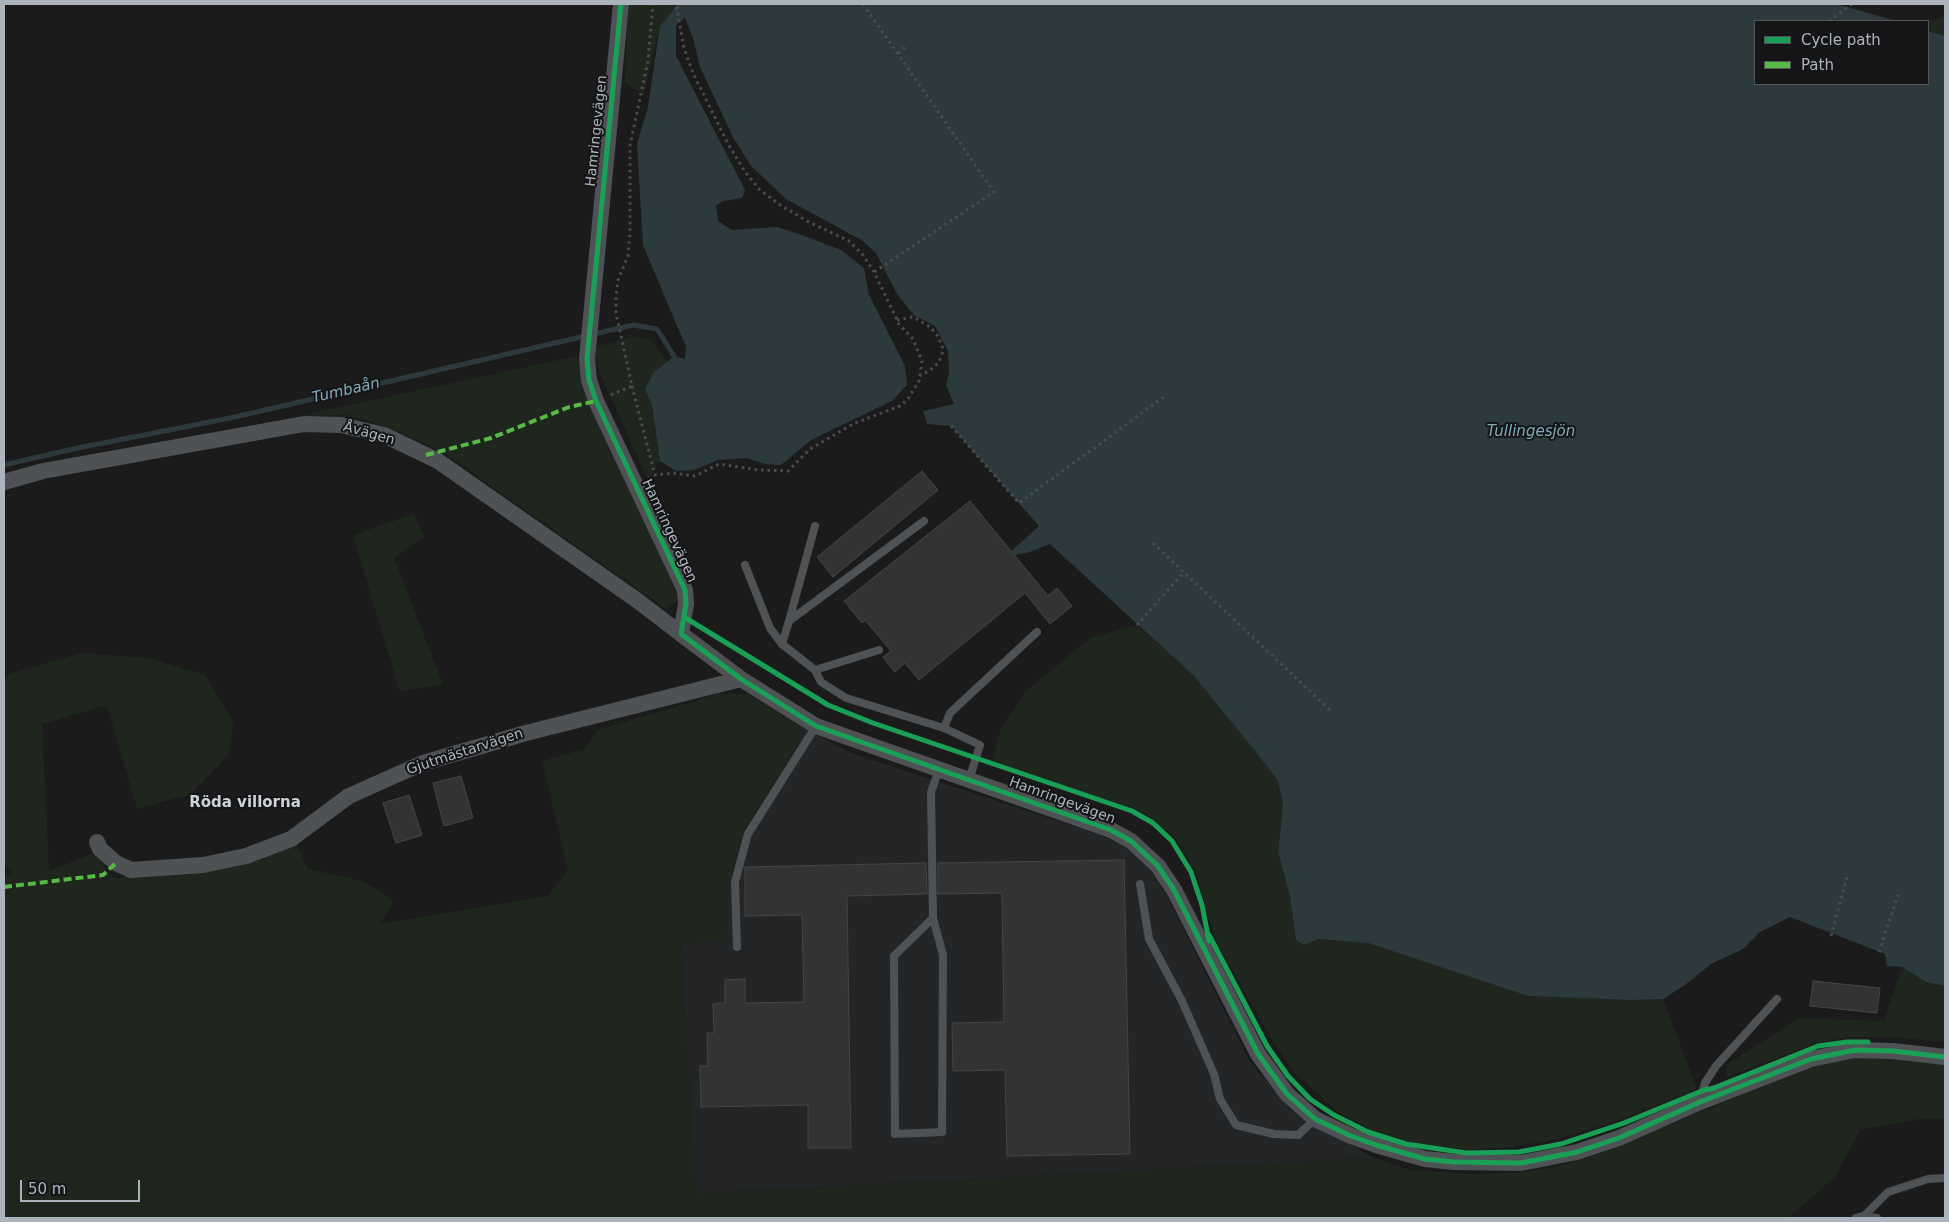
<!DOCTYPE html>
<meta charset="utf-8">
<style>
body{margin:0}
#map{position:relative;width:1949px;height:1222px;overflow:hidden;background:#1b1b1b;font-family:"DejaVu Sans",sans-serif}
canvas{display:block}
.frame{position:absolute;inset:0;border:5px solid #abb4bd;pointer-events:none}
.legend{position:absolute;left:1754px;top:20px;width:175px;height:65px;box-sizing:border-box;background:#151517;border:1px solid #515559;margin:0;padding:6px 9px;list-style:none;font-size:15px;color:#abb4bd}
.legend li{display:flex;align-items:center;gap:10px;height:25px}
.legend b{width:25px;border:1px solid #515559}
.scale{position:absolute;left:20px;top:1180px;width:120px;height:22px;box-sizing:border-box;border:2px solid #abb4bd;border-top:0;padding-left:6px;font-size:15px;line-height:18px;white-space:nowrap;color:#abb4bd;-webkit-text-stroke:4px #151517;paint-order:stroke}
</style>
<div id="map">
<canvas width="1949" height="1222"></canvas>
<div class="frame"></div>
<ul class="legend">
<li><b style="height:6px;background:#1a9f57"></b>Cycle path</li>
<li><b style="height:6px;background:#58b947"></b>Path</li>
</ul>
<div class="scale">50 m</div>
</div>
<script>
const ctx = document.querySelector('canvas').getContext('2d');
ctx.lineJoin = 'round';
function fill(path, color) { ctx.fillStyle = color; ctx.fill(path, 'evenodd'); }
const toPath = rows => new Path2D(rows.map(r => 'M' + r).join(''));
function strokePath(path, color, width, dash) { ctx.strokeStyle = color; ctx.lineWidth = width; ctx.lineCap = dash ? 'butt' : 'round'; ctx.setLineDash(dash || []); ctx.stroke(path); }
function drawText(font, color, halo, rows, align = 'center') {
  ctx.font = font + ' "DejaVu Sans",sans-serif'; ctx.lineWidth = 4; ctx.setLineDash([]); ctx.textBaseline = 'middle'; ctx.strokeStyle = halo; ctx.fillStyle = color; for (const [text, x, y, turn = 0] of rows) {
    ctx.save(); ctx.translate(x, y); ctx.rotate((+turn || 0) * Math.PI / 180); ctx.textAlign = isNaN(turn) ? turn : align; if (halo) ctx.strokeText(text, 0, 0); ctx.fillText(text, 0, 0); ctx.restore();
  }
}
fill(toPath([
 [799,725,848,752,1101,835,1128,849,1152,872,1165,893,1250,1062,1290,1109,1374,1158,696,1194,680,943,726,941,727,890,742,834,801,741]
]), '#242527');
fill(toPath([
 [628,4,678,4,660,26,644,94,625,83],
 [1945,16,1945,36,1928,31,1928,22],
 [634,336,652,341,667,362,653,373,645,390,652,405,660,461,648,480,596,364,595,347],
 [577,356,590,408,680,596,675,603,666,609,441,451,387,427,347,415,298,416],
 [414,514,424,537,394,558,443,684,400,692,353,535],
 [1137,625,1194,676,1256,752,1278,781,1283,804,1278,852,1290,896,1296,940,1304,945,1319,939,1368,943,1528,996,1631,1000,1663,999,1697,1089,1612,1123,1553,1140,1511,1147,1472,1150,1434,1147,1404,1141,1369,1129,1337,1111,1294,1072,1272,1040,1215,940,1195,870,1175,838,1141,811,992,763,1000,731,1025,692,1090,638],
 [83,653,149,658,205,675,234,723,229,754,191,794,137,809,107,705,42,724,49,871,95,853,113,878,200,872,248,863,297,845,308,869,362,881,394,900,380,924,548,896,568,870,542,761,584,749,598,730,718,694,748,694,799,725,801,741,742,834,727,890,726,941,680,943,697,1194,1374,1158,1410,1170,1476,1174,1525,1172,1554,1167,1585,1159,1814,1066,1848,1059,1876,1056,1945,1064,1945,1119,1919,1119,1860,1130,1835,1177,1788,1218,4,1218,4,876,14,874,4,864,4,679,8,674],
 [1902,967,1926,982,1945,986,1945,1042,1888,1037,1851,1037,1816,1043,1725,1078,1727,1064,1800,1018,1884,1021]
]), '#1e261e');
fill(toPath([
 [678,4,1837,4,1896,21,1755,21,1755,84,1928,84,1928,31,1945,36,1945,986,1926,982,1902,967,1887,966,1885,954,1790,917,1760,932,1743,949,1711,964,1685,985,1663,999,1631,1000,1528,996,1368,943,1319,939,1304,945,1296,940,1290,896,1278,852,1283,804,1278,781,1256,752,1194,676,1050,544,1027,553,1006,556,1039,526,951,426,927,424,923,411,954,404,946,385,949,373,948,351,935,326,914,315,897,294,876,253,863,241,786,199,751,166,733,137,700,67,693,38,685,18,676,25,676,56,745,190,742,198,723,201,716,206,718,221,732,230,777,227,802,235,841,250,864,268,869,295,905,366,907,385,892,401,811,440,781,465,765,464,747,458,718,460,694,470,676,471,660,461,652,405,645,390,653,373,674,356,685,359,686,347,643,245,637,144,648,107,660,26]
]), '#2c3a3e');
strokePath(toPath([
 [4,465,73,449,235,417,633,325,657,329,674,356]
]), '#2c3a3e', 5);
const building = toPath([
 [922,471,938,490,833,577,817,557,922,471],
 [970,501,1048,596,1057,588,1072,606,1050,624,1025,593,919,680,905,663,895,672,883,657,891,651,865,620,862,623,844,601,970,501],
 [461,776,473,818,444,826,433,783,461,776],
 [409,795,422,835,396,843,383,803,409,795],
 [1124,860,1130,1154,1007,1156,1005,1070,953,1071,952,1023,1004,1022,1002,893,938,894,938,863,1124,860],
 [926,863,927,894,847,896,851,1148,808,1148,808,1105,701,1107,700,1066,708,1066,707,1033,714,1033,713,1004,725,1003,725,980,745,979,745,1003,804,1002,802,915,745,916,745,867,926,863],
 [1813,981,1880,988,1877,1013,1810,1006,1813,981]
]);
fill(building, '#333');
strokePath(building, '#434547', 1);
strokePath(toPath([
 [863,4,994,192,874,272],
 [1829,21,1852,4],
 [898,53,907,46],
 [897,320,912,317,919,320,930,327,937,335,942,345,943,351,939,362,933,368,920,376],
 [632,386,655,475,673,473,695,476,719,464,759,470,788,471,810,449,855,423,900,406,908,399,919,381,922,361,913,339,899,324,874,272,863,255,849,241,809,222,780,205,760,190,745,172,728,144,693,73,684,48,676,4],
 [611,395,632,386,616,313,616,296,618,280,628,256,630,233,630,145,648,61,653,4],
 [951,426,1019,503,1165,396],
 [1153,543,1332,712],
 [1137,625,1184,572],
 [1831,936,1847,877],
 [1879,952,1898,895]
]), '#4b4c4f', 3, [2.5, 4]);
strokePath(toPath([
 [745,565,770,628,782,644,815,670,821,682,846,698,944,728,980,745,969,780],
 [789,621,815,526],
 [782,644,789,621,924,521],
 [815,670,879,650],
 [944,728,950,713,1037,632],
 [1140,884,1149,939,1182,1001,1214,1074,1220,1099,1236,1125,1274,1134,1298,1135,1315,1119],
 [933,918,894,956,895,1134,942,1132,943,955,933,918,931,792,939,770],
 [737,947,735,882,748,834,816,726],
 [1700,1102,1705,1083,1716,1066,1777,999],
 [1864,1216,1877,1218],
 [1856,1218,1864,1216,1888,1192,1928,1179,1945,1178]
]), '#4f5254', 8);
strokePath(toPath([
 [621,4,587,359,589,380,596,401,685,590,686,604,681,634,741,679,816,726,1111,830,1131,841,1158,866,1174,890,1258,1054,1287,1094,1315,1119,1351,1136,1376,1145,1425,1159,1454,1162,1521,1163,1577,1152,1619,1138,1700,1102,1811,1059,1855,1050,1893,1051,1945,1057],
 [4,482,43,471,304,424,341,425,384,435,438,461,638,601,681,634],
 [97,842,100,849,116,863,131,870,203,865,246,856,291,839,349,796,423,763,526,733,741,679]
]), '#4f5254', 16);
strokePath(toPath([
 [426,455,491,438,569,407,596,401],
 [4,887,103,875,116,863]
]), '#58b947', 4, [8, 4]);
strokePath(toPath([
 [621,4,587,359,589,380,596,401,685,590,686,604,681,634,741,679,816,726,1111,830,1131,841,1158,866,1174,890,1258,1054,1287,1094,1315,1119,1351,1136,1376,1145,1425,1159,1454,1162,1521,1163,1577,1152,1619,1138,1700,1102,1811,1059,1855,1050,1893,1051,1945,1057],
 [684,617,828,705,873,723,1132,811,1153,823,1172,841,1191,872,1202,905,1209,941],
 [1209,935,1267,1046,1288,1076,1310,1099,1334,1115,1368,1132,1406,1144,1466,1153,1519,1152,1561,1144,1624,1123,1704,1090,1714,1088,1818,1046,1847,1042,1868,1042]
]), '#1a9f57', 5);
drawText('14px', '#abb4bd', '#151517', [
 ["Hamringevägen",597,131,-84],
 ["Åvägen",369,434,16],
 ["Hamringevägen",669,531,65],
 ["Gjutmästarvägen",465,752,-18],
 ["Hamringevägen",1062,801,20]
]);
drawText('italic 15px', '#80aaba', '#151517', [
 ["Tumbaån",346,391,-13],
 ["Tullingesjön",1531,432]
]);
drawText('bold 15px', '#cdd2d8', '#151517', [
 ["Röda villorna",245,803]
]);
</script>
